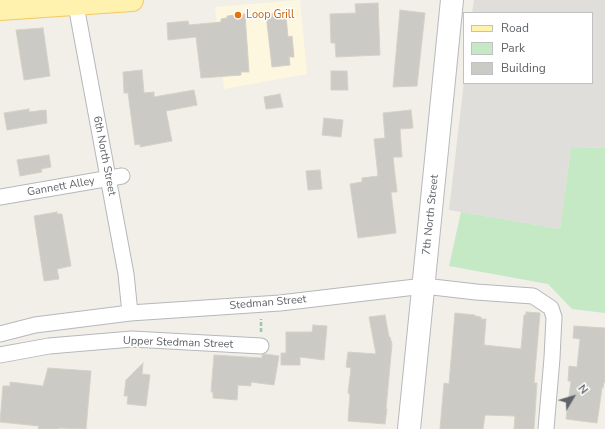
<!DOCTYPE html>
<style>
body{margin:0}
#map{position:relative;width:605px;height:429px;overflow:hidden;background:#f1efe8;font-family:"Nunito Sans",sans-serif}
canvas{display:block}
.legend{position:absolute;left:463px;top:12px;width:130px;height:72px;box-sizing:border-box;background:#fff;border:1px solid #bfc1c3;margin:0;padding:5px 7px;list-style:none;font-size:12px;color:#5f6368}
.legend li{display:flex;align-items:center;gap:8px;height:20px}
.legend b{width:20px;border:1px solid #bfc1c3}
.north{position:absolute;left:553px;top:377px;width:40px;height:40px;-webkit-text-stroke:3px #fff;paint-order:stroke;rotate:52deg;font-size:11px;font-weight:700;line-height:16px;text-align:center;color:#5f6368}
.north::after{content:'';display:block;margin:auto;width:14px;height:18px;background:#5f6368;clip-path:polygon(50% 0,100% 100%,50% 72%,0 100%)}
</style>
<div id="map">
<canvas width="605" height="429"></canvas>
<ul class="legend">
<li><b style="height:5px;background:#fff2af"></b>Road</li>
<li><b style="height:11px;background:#c5e8c5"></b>Park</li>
<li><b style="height:11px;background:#cccac5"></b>Building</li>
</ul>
<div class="north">N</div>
</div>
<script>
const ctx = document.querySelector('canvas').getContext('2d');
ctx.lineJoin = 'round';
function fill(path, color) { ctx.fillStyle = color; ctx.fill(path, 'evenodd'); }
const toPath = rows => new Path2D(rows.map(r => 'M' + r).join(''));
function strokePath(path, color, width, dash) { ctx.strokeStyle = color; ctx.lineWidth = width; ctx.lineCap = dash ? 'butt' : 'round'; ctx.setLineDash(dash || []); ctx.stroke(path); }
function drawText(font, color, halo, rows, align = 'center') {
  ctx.font = font + ' "Nunito Sans",sans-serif'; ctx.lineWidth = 3; ctx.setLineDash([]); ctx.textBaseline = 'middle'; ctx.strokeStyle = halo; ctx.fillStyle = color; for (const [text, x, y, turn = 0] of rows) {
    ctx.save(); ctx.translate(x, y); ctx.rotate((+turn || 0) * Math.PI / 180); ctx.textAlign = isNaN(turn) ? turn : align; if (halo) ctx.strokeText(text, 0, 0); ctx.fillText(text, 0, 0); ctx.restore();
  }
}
fill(toPath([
 [300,0,307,74,224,89,215,7]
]), '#fef7e0');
fill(toPath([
 [474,0,605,0,605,148,571,147,560,229,449,210,464,81,464,83,592,83,592,13,472,13]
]), '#e0deda');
fill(toPath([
 [571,147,605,148,605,313,572,309,548,284,449,266,461,212,560,229]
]), '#c5e8c5');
const building = toPath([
 [378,3,380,55,336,57,335,43,331,43,330,14,356,13,355,4,378,3],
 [400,10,425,13,417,86,393,87,400,10],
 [284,12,285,17,286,16,288,37,292,36,294,57,289,57,290,65,272,67,266,14,284,12],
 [245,14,249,72,241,72,241,75,201,78,196,37,168,40,167,23,188,21,189,25,221,22,221,19,227,18,227,16,245,14],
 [43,28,50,76,24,80,16,30,43,28],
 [142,70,144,93,154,92,154,97,194,90,197,105,166,111,172,141,140,147,140,144,135,145,128,93,124,93,123,72,142,70],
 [331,71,347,71,348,90,331,90,331,71],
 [280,94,283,107,266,109,264,97,280,94],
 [29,109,29,112,46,110,47,123,7,130,4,113,29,109],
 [411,110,413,128,400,129,402,157,393,157,397,192,391,192,396,233,358,238,350,184,362,182,362,178,378,176,374,139,385,138,383,113,411,110],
 [324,118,343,120,341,137,322,135,324,118],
 [49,155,51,167,41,169,42,172,20,176,17,160,49,155],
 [320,170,322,189,308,190,306,171,320,170],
 [57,212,57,214,62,214,71,266,57,269,59,279,44,281,34,216,57,212],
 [526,312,540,313,534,383,537,383,534,429,514,429,515,416,485,415,483,429,440,429,444,383,449,384,455,313,475,315,475,316,481,317,481,319,486,319,484,345,521,349,524,315,526,315,526,312],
 [385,315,389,337,390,337,392,344,386,409,387,409,385,424,348,421,350,394,348,393,351,368,346,367,348,352,376,354,369,317,385,315],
 [313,325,327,326,324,360,300,357,300,365,281,365,281,353,286,353,286,332,312,332,313,325],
 [574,326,605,328,605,383,604,382,603,388,602,388,597,423,566,419,571,381,568,381,569,366,577,367,580,339,573,338,574,326],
 [265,354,279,356,274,385,251,382,251,386,238,385,237,400,213,398,213,392,211,392,214,355,262,358,262,355,265,354],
 [143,363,142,374,150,375,146,406,127,404,128,396,124,396,126,380,143,363],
 [48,368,91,371,86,429,59,428,58,429,38,429,39,426,0,422,3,386,10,386,10,382,43,386,48,368]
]);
fill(building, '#cccac5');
strokePath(building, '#d6d1c6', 1);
const street = toPath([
 [75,0,126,274,130,313],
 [0,197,122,176],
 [0,334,35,325,130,313,280,303,424,286,476,292,533,296,551,308,554,317,552,358,546,429],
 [0,355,49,346,132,339,261,346]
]);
const secondary = toPath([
 [409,429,452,0]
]);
const primary = toPath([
 [0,9,132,0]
]);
strokePath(street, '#b5b8bc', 17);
strokePath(secondary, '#b6babf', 24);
strokePath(primary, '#f2c960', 24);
strokePath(toPath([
 [261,332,261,319]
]), '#9cc7a9', 2.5, [4, 2]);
strokePath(street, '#fff', 15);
strokePath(secondary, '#fff', 22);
strokePath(primary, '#fff2af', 22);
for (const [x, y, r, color] of [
 [238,15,4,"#e8710a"]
]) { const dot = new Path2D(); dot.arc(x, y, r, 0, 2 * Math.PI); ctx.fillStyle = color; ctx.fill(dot); strokePath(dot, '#fff', 1.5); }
drawText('11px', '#c56008', '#fff', [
 ["Loop Grill",246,15]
], 'left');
drawText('11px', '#5f6368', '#fff', [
 ["6th North Street",104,156,79],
 ["Gannett Alley",61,187,-10],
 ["7th North Street",431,215,-84],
 ["Stedman Street",268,303,-5],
 ["Upper Stedman Street",178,343,2]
]);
</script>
